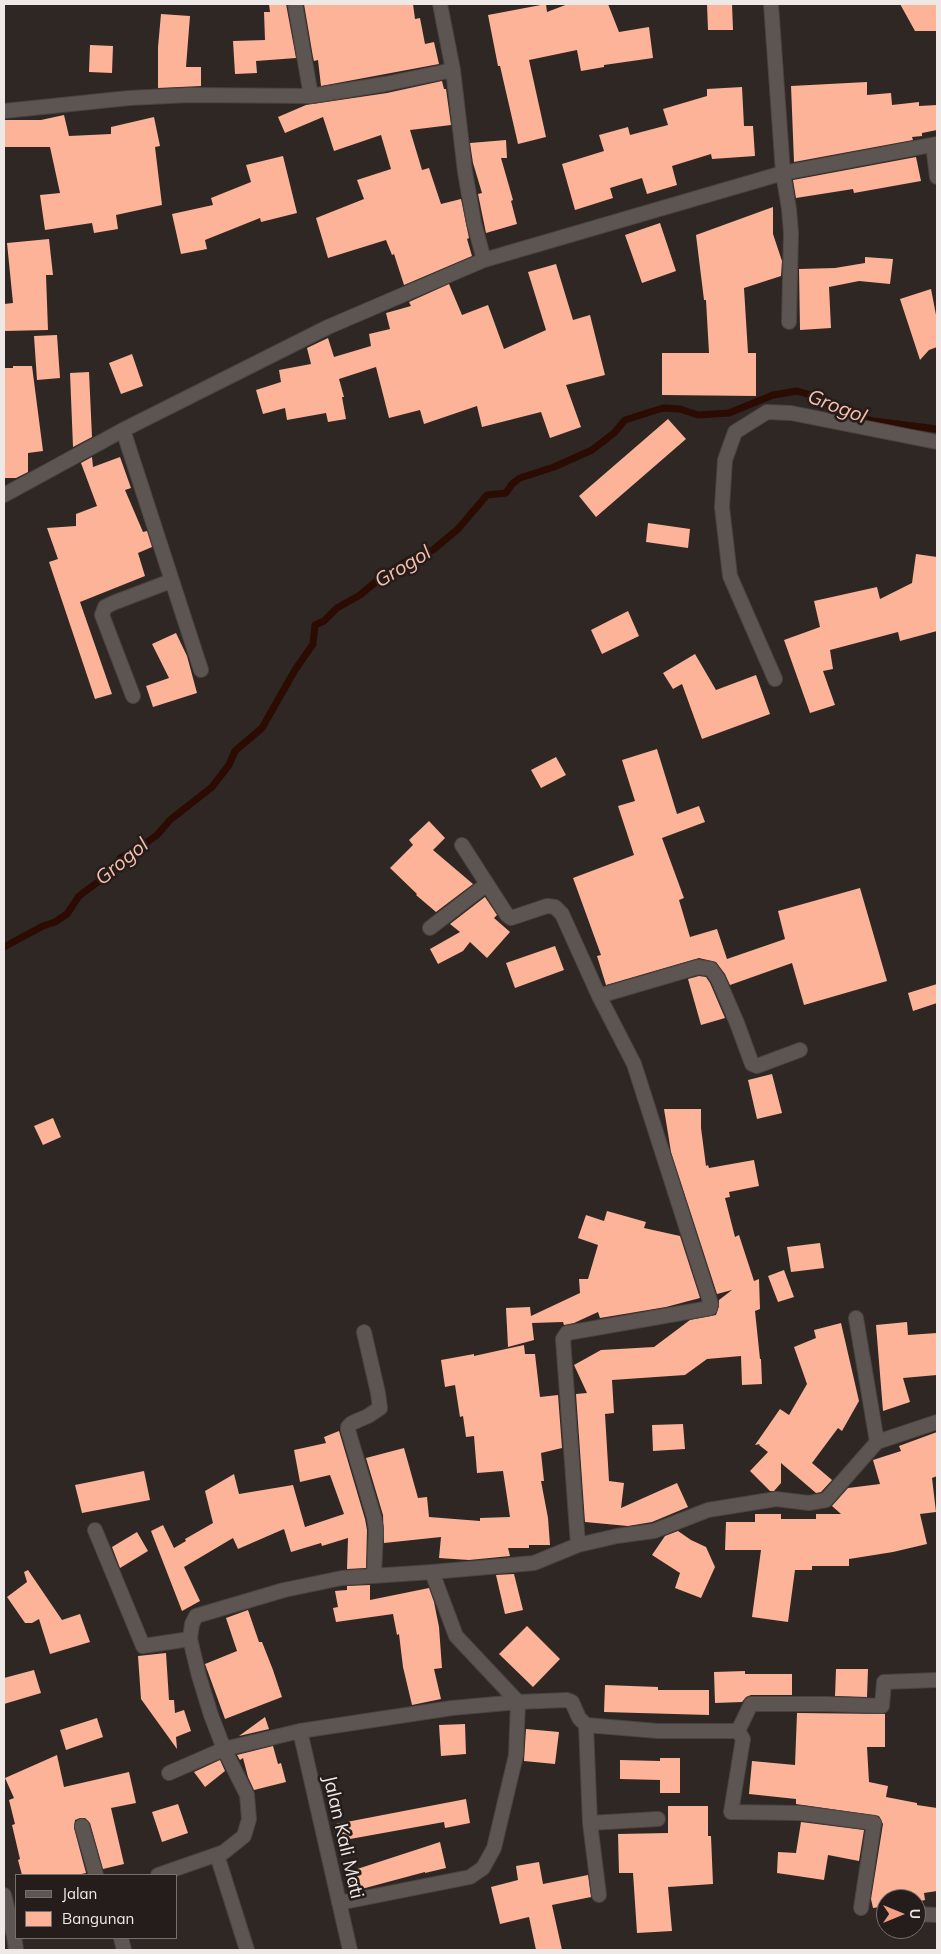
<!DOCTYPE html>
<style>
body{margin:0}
#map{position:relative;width:941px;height:1954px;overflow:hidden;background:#2e2724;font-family:Mulish,sans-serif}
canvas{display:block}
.frame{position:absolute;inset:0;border:5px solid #eee9e7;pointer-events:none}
.legend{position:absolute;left:15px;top:1874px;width:162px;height:65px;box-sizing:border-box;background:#241d1b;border:1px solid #756f6d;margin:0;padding:6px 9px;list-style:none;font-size:15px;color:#eee9e7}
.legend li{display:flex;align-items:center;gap:10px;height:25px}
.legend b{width:25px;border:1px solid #756f6d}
.north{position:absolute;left:876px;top:1889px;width:50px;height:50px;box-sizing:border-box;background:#241d1b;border:1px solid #756f6d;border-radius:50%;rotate:90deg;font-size:14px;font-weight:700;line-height:20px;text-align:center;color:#eee9e7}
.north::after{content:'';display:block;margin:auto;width:18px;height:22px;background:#f3a082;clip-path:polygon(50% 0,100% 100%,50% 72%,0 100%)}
</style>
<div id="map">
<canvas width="941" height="1954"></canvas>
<div class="frame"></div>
<ul class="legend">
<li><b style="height:6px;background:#5d5552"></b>Jalan</li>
<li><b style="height:14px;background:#fcb398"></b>Bangunan</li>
</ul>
<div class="north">U</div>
</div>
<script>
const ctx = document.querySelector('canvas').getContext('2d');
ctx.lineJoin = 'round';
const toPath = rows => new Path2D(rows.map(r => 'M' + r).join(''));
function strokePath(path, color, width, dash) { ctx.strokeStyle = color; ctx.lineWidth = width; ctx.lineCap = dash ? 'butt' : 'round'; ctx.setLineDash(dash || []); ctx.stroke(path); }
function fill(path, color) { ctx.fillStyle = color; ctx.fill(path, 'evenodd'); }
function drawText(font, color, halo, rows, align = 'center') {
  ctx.font = font + ' Mulish,sans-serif'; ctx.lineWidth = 5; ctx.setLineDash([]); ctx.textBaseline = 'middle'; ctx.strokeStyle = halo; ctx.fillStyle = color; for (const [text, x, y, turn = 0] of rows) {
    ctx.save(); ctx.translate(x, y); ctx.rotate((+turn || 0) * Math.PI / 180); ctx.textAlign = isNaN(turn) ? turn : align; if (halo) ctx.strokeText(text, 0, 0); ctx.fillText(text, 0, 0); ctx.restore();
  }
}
strokePath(toPath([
 [4,947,43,926,55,922,67,914,79,896,114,870,120,858,135,851,157,835,170,820,212,787,229,765,235,751,262,728,295,670,313,644,315,625,324,621,337,608,360,595,383,576,410,559,433,550,458,529,487,495,506,493,512,484,520,478,554,467,592,450,614,433,625,420,663,408,680,409,698,415,729,413,773,395,797,391,811,395,847,413,873,421,937,429]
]), '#2b0b02', 7);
fill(toPath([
 [269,4,286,4,296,58,256,61,257,73,235,74,233,41,265,40,264,12,270,12],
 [304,4,413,4,415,19,420,18,425,44,434,42,439,64,321,86,318,60,314,61,313,57],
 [546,4,547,12,568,4,608,4,619,32,649,27,653,58,604,65,604,67,581,71,577,50,529,60,546,137,518,144,500,66,498,66,488,15],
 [707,4,732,4,733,30,708,30],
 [900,4,937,4,937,31,915,31],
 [161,14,190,16,186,67,201,67,201,86,158,88,158,47],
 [90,45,113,46,112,73,89,72],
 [442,81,444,89,446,89,451,125,410,130,422,170,429,168,441,204,461,199,469,238,467,239,472,256,404,285,394,254,392,255,386,240,328,258,316,218,364,199,357,180,391,169,381,135,334,151,323,117,285,133,278,117,306,105,387,93],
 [867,82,867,95,891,93,892,105,919,102,919,106,937,105,937,130,922,133,922,136,912,137,913,140,794,162,791,86],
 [742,87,744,126,753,126,755,156,712,159,711,154,672,166,677,185,647,194,642,178,610,188,613,198,575,210,562,164,604,151,599,135,628,127,630,135,668,125,663,109,707,96,707,89],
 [64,115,69,136,111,134,111,127,154,117,160,146,155,147,162,205,116,215,118,229,94,233,92,223,45,230,40,195,60,193,50,147,4,147,4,120,41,120],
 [506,140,507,158,501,158,513,200,511,201,517,224,486,233,478,194,482,193,473,163,470,143],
 [283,156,297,213,261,222,260,218,205,240,207,249,181,254,172,214,213,205,211,198,251,182,246,165],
 [916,157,921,181,854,193,853,189,796,198,793,180],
 [773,207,773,234,782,261,781,276,744,288,748,353,756,353,756,396,662,395,662,353,709,353,706,300,704,300,696,235],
 [660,223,676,271,642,283,625,235],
 [49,239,53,275,46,275,48,330,4,331,4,304,13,303,7,243],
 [865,257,893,259,890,284,859,281,829,287,831,328,800,330,799,269,835,268,865,263],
 [556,264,573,320,590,315,605,375,566,385,581,427,550,438,541,412,482,427,477,406,424,424,420,410,389,418,376,367,339,379,344,397,342,397,346,419,328,422,326,413,287,420,285,408,263,414,256,390,281,382,279,370,311,364,307,348,328,338,334,357,371,346,369,334,390,329,386,313,411,306,409,302,449,284,462,315,488,305,504,349,546,330,528,272],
 [931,289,937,320,937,347,929,350,920,360,900,299],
 [57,335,60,378,37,380,34,336],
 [132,354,143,386,121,394,109,363],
 [13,366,32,366,43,451,28,453,28,472,16,478,4,478,4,368,13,368],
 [89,372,92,437,73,447,70,373],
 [668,419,686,439,596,517,579,496],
 [92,457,93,467,120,457,131,488,125,490,143,532,147,531,152,547,138,553,145,576,80,602,112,694,95,699,49,562,58,559,47,528,76,526,76,514,97,506,81,463],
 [648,523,690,529,688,548,646,542],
 [916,554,937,557,937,631,900,641,898,632,830,650,833,669,823,671,835,705,810,713,784,640,820,627,814,601,877,587,880,599,912,583],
 [628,611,639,636,602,654,591,630],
 [176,633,187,656,197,693,153,707,146,686,169,678,152,644],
 [695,654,716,690,756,675,770,714,702,739,682,684,673,689,663,673],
 [657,749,677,814,699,806,705,822,662,838,684,898,679,900,690,937,717,929,727,959,785,939,778,911,860,888,887,981,804,1005,792,963,730,985,725,974,716,962,699,958,606,985,597,956,601,955,573,878,634,855,618,806,635,801,622,760],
 [556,757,566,775,541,788,531,770],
 [429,821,445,838,433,850,473,884,436,912,416,895,417,894,390,868,413,845,409,840],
 [485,897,497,915,494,918,510,932,487,958,470,942,463,951,438,964,430,949,460,932,450,924],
 [555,946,564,970,515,988,506,963],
 [699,976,706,977,710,983,725,1018,701,1025,688,979],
 [937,984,937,1003,913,1011,908,993],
 [772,1074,782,1113,757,1119,748,1080],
 [664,1109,701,1109,701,1128,706,1166,708,1165,709,1168,754,1160,759,1186,729,1192,730,1197,725,1198,735,1237,739,1235,754,1281,759,1279,760,1309,755,1311,760,1359,761,1359,762,1384,742,1385,741,1356,707,1359,685,1375,612,1380,614,1413,605,1414,609,1481,624,1483,621,1508,677,1483,688,1507,652,1522,628,1526,585,1522,576,1394,587,1393,574,1365,601,1350,654,1347,690,1320,716,1315,719,1306,719,1300,732,1290,717,1294,671,1152],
 [53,1118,61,1137,43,1145,34,1126],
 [607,1211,646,1222,644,1228,680,1236,700,1298,666,1307,600,1318,598,1312,574,1323,564,1325,563,1322,532,1323,534,1340,508,1347,506,1308,530,1307,531,1316,580,1293,579,1279,588,1279,598,1245,578,1238,586,1215,604,1221],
 [820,1243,824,1268,791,1272,787,1247],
 [784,1270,794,1297,778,1302,768,1276],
 [907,1322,908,1335,937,1333,937,1375,903,1378,910,1402,883,1411,876,1325],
 [841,1323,859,1401,842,1431,838,1428,812,1463,832,1480,821,1492,816,1493,781,1463,781,1483,774,1491,770,1491,750,1471,768,1452,759,1445,760,1444,755,1445,780,1409,789,1415,807,1384,794,1347,816,1338,814,1330],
 [524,1345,525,1354,535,1354,540,1397,558,1395,562,1448,541,1453,544,1481,541,1481,548,1518,550,1545,529,1545,529,1548,508,1548,510,1556,469,1560,439,1558,441,1537,384,1543,383,1515,366,1458,404,1448,418,1498,427,1497,429,1517,480,1521,480,1518,510,1517,503,1471,477,1473,474,1436,466,1437,463,1416,460,1417,455,1385,445,1387,441,1360,474,1354,474,1356],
 [683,1424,685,1449,653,1451,652,1425],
 [339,1431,365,1519,367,1530,366,1568,347,1569,348,1538,322,1546,321,1543,291,1552,284,1529,238,1549,233,1538,184,1567,200,1601,182,1611,151,1531,163,1525,174,1548,186,1541,185,1539,213,1523,205,1491,234,1474,239,1494,293,1485,305,1527,344,1514,330,1475,300,1482,294,1450,326,1443,324,1437],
 [937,1432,937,1476,932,1478,936,1512,920,1514,927,1544,893,1552,849,1559,849,1566,812,1566,812,1570,795,1570,788,1622,752,1617,761,1550,725,1550,726,1522,755,1522,755,1514,781,1514,781,1519,816,1519,816,1514,841,1514,832,1506,848,1488,880,1484,873,1460,901,1451,899,1446],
 [144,1471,150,1500,82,1513,75,1485],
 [678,1531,691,1540,706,1547,715,1567,701,1598,675,1588,680,1573,652,1555,665,1536],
 [137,1532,148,1551,120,1568,112,1547],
 [28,1570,62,1620,80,1614,90,1642,50,1654,39,1619,32,1623,25,1623,7,1597,27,1582,24,1572],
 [514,1574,523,1610,505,1614,496,1575],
 [370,1585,370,1600,429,1588,434,1602,439,1627,442,1668,434,1669,441,1699,412,1705,403,1667,399,1634,397,1635,393,1614,336,1622,333,1608,338,1607,335,1591,347,1590,347,1586],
 [248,1610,259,1642,262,1642,273,1670,282,1697,225,1719,205,1664,237,1651,226,1618],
 [527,1626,560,1659,533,1687,499,1654],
 [166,1653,169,1700,174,1700,175,1713,184,1710,191,1731,176,1737,177,1749,141,1699,138,1656],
 [836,1669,868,1669,867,1697,835,1696],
 [34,1670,41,1693,4,1704,4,1678],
 [745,1671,745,1674,792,1674,792,1695,751,1695,746,1697,742,1702,715,1703,714,1672],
 [605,1685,658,1687,658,1690,709,1690,709,1715,604,1712],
 [797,1713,885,1714,885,1747,867,1747,869,1782,888,1786,886,1797,917,1803,917,1805,937,1808,937,1891,924,1893,925,1900,916,1902,916,1899,886,1899,886,1906,873,1908,871,1899,883,1824,879,1816,796,1804,796,1799,749,1794,752,1761,795,1765],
 [265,1717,269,1729,239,1736],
 [97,1718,103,1737,66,1750,60,1730],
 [465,1724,466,1754,441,1756,439,1725],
 [526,1729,559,1732,555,1764,524,1761],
 [273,1746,278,1764,281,1763,286,1782,254,1790,248,1777,243,1758,240,1760,237,1755],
 [57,1755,64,1787,129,1772,136,1803,111,1808,124,1864,103,1869,90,1823,85,1818,80,1818,75,1820,74,1828,86,1873,77,1875,22,1875,18,1860,20,1859,12,1825,15,1824,9,1800,14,1798,5,1778],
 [660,1758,680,1758,680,1793,660,1793,660,1780,620,1779,620,1760,660,1761],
 [220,1760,225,1771,205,1787,194,1772],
 [466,1799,470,1823,445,1828,444,1822,339,1841,336,1824],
 [178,1804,188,1833,162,1842,152,1812],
 [668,1806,708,1806,708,1836,711,1836,713,1884,668,1887,672,1931,637,1933,633,1873,619,1873,618,1834,668,1833],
 [801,1822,864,1830,859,1861,828,1855,824,1880,777,1873,778,1852,796,1853],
 [440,1842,446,1868,425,1873,425,1872,354,1891,348,1872],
 [539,1862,543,1884,588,1875,591,1897,552,1905,562,1950,536,1950,529,1917,500,1924,491,1887,518,1880,516,1866]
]), '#fcb398');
const minor = toPath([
 [295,4,311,96],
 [440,4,453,70,465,172,474,223,484,260],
 [771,4,783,173,789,209,791,233,789,322],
 [4,111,129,98,189,95,311,96,385,84,453,70],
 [933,145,937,177],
 [123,430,201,670],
 [4,495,123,430,328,327,484,260,783,173,937,144],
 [775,679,730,576,722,507,725,460,735,432,767,412,791,413,937,442],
 [133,696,102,615,105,607,113,603,171,581],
 [462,845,507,915,511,918,547,906,555,907,562,914,599,996,634,1064,711,1304,710,1308,567,1333,563,1339,578,1545],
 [430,928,487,884],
 [599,996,698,967,711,969,718,979,737,1023,752,1064,757,1066,800,1050],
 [856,1318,877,1442],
 [364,1332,378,1393,380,1408,368,1416,352,1423,348,1427,348,1430,374,1517,376,1529,374,1576],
 [95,1530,143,1646,190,1639],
 [586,1725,590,1823,599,1895],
 [300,1731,350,1950],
 [738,1731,751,1704,826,1704,882,1706,884,1682,937,1680],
 [169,1773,224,1749,300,1731,452,1708,518,1702,567,1700,572,1702,579,1718,586,1725,658,1731,738,1731,743,1739,731,1812,800,1813,874,1823,861,1908],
 [590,1823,658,1819],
 [82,1826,96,1875],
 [217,1855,247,1950],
 [158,1875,224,1852,244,1836,249,1819,247,1795,224,1749,211,1715,199,1676,190,1639,192,1624,196,1616,284,1590,342,1578,432,1572,534,1563,578,1545,617,1536,654,1531,708,1510,776,1499,809,1503,826,1500,877,1442,937,1422],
 [4,1895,14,1936,16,1950],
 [339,1903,470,1877,483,1868,494,1848,516,1755,518,1702,456,1636,432,1572],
 [916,1914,937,1915],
 [121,1938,124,1950]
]);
strokePath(minor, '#4a4341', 16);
strokePath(minor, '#5d5552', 14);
drawText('19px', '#eee9e7', '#241d1b', [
 ["Jalan Kali Mati",343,1837,77]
]);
drawText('italic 20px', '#fabfaa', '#241d1b', [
 ["Grogol",837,407,21],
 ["Grogol",403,567,-31],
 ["Grogol",122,862,-39]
]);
</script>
